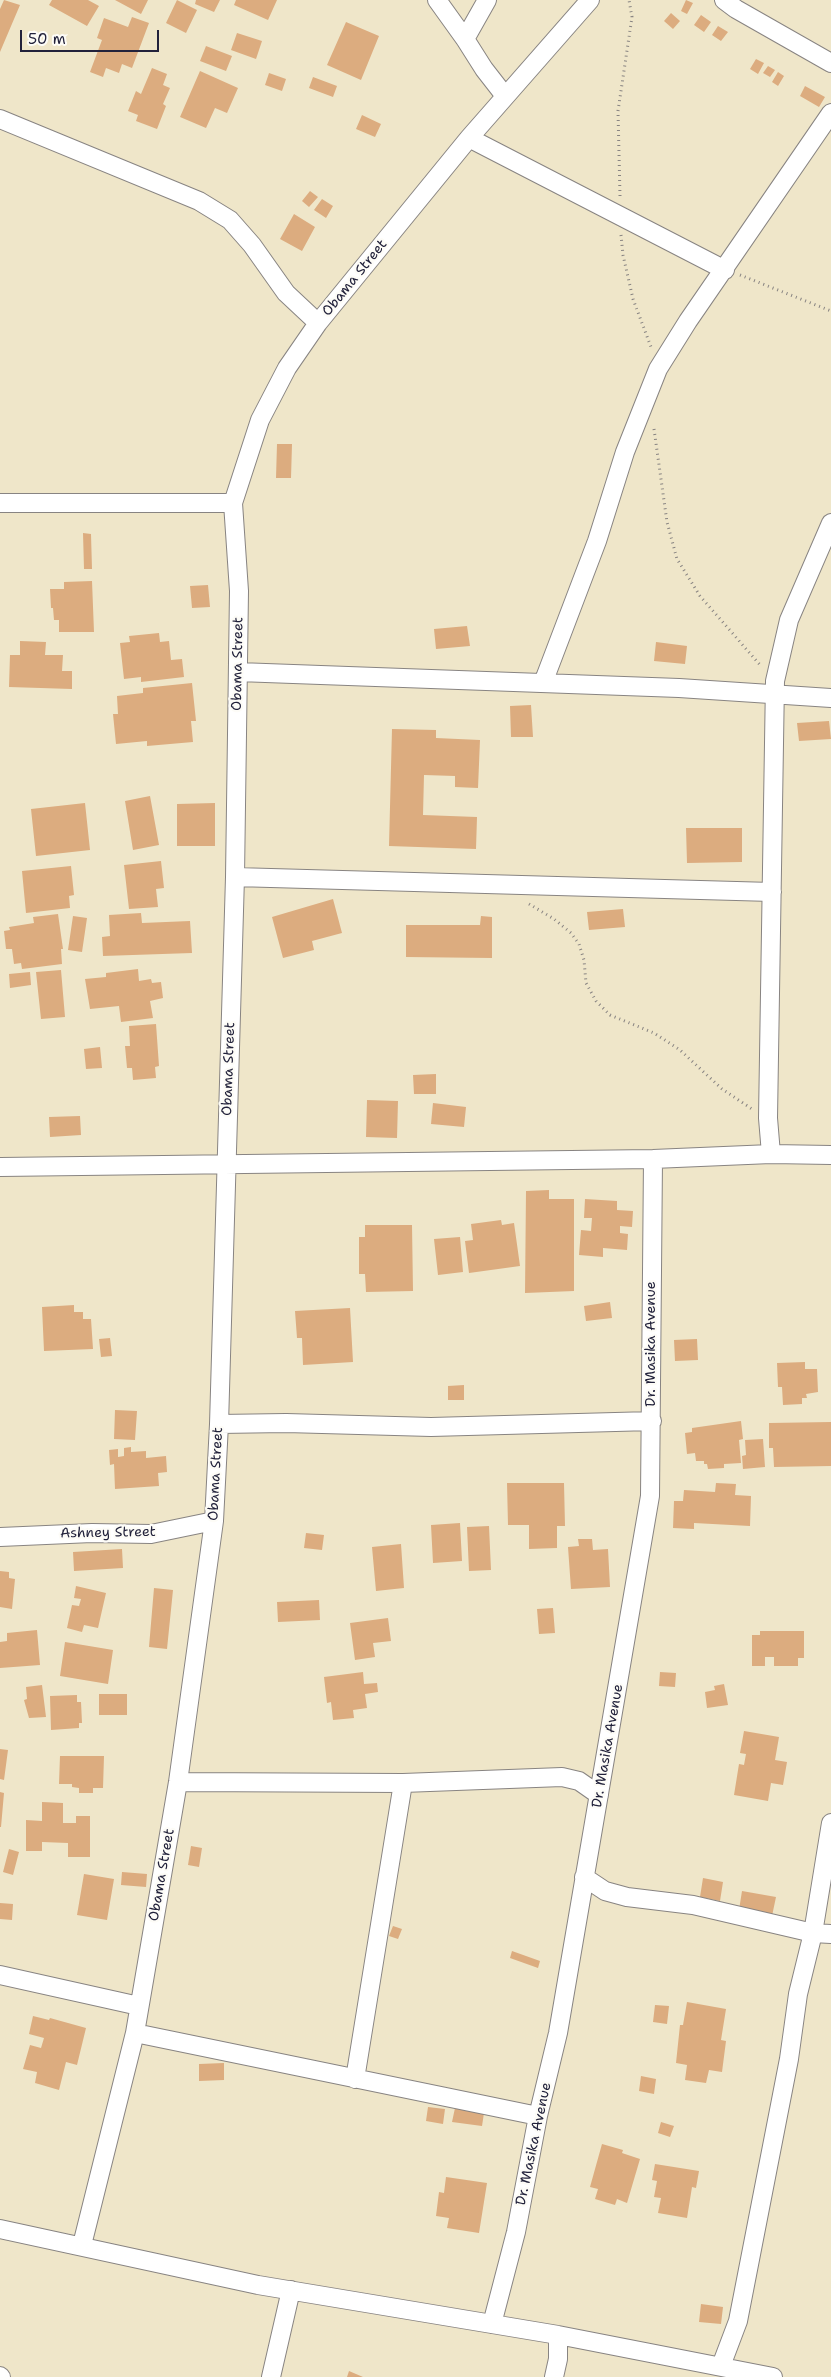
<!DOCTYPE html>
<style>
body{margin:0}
#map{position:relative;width:831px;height:2377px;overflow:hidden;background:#efe6c9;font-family:"Shantell Sans",sans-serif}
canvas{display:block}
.scale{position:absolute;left:20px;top:30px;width:139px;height:22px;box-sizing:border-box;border:2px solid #22223b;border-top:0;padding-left:6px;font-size:15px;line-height:18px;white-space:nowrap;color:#22223b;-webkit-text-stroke:4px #fdfcf7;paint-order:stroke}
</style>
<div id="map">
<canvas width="831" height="2377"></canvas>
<div class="scale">50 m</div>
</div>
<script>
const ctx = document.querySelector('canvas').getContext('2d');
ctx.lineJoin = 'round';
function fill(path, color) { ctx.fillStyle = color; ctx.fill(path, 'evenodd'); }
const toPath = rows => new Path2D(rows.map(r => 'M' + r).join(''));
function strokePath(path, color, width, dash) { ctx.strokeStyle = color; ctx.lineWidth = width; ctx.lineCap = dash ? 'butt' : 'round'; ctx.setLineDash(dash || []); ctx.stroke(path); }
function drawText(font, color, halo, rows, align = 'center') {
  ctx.font = font + ' "Shantell Sans",sans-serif'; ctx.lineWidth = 4.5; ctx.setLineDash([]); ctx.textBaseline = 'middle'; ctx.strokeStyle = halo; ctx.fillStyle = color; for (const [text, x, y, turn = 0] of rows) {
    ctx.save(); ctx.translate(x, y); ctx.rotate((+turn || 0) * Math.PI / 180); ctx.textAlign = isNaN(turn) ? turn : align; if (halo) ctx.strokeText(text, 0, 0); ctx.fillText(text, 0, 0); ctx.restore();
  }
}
fill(toPath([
 [4,0,20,5,0,52,0,9],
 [52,0,88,0,99,6,87,26,49,5],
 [115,0,148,0,141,14],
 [177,0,197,10,186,33,166,23],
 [196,0,220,0,214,12,195,4],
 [236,0,277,0,268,20,234,5],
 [686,0,693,3,687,14,681,11],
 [671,13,680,21,673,29,664,21],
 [701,15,711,22,704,32,694,25],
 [132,17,149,23,132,68,122,64,119,73,106,68,103,77,90,72,102,40,97,38,104,18,128,27],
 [346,22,379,36,361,80,327,65],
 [718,26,728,32,721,41,712,35],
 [237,33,262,41,256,59,231,50],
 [206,46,232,56,226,71,200,61],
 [756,59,764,63,758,74,750,69],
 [768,66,775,70,770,77,763,73],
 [152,68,167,74,163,85,170,88,163,104,166,106,157,129,136,121,138,115,128,111,136,91,141,94],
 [200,71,238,88,227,113,215,108,206,128,180,117],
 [778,72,784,76,778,86,772,82],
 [269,73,286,79,282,91,265,85],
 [313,77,337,86,333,97,309,88],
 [805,86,825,97,819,107,800,96],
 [362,115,381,124,375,137,356,129],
 [310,191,318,197,309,207,302,201],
 [322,199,333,206,326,218,314,210],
 [294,214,315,227,302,251,280,239],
 [277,444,292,444,291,478,276,478],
 [83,533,91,534,92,569,84,569],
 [92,581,94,632,59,632,59,620,54,620,53,608,51,608,50,589,64,589,64,582],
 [208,585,210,607,192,608,190,586],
 [467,626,470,646,436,649,434,629],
 [159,633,160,642,169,641,171,660,182,659,184,677,141,682,141,677,124,679,120,643,130,642,129,636],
 [20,641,46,642,45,655,63,655,62,671,72,671,72,689,9,687,10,655,20,655],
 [656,642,687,646,685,664,654,661],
 [192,683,196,721,191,721,193,742,147,746,147,741,116,744,113,714,118,714,117,696,143,693,143,688],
 [531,705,533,737,511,737,510,706],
 [829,721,831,739,799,741,797,723],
 [392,729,436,730,436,738,480,740,478,788,455,787,455,776,424,775,423,815,477,817,476,849,389,846],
 [150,796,159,845,133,850,125,801],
 [85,803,90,850,36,856,31,809],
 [215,803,215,846,177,846,177,804],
 [686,828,742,828,742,862,687,863],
 [161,861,164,888,156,889,158,907,129,909,124,865],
 [71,866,74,895,69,896,70,908,26,913,22,871],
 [333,899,342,933,312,941,314,950,283,958,272,917],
 [623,909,625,927,589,930,587,912],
 [141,913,142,923,190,921,192,953,103,956,102,937,110,936,109,915],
 [58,914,63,949,61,949,62,964,22,969,21,963,14,964,12,949,6,949,4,931,10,930,9,927,34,923,33,917],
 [73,916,87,918,82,952,68,950],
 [481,916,492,917,492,958,406,957,406,925,480,925],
 [138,969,139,981,151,979,152,983,161,982,163,998,150,1001,153,1018,121,1022,119,1006,90,1009,85,979,106,977,106,973],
 [61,970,65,1017,41,1019,36,972],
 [30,972,31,985,10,988,9,974],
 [156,1024,159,1066,155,1067,156,1078,133,1080,132,1068,127,1068,125,1046,130,1046,129,1026],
 [100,1047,102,1068,86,1069,84,1049],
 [436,1074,436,1094,414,1094,413,1075],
 [367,1100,398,1101,397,1138,366,1137],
 [433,1103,466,1107,464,1127,431,1124],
 [80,1116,81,1135,50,1137,49,1117],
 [549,1190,549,1199,574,1199,574,1291,525,1293,526,1191],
 [585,1199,617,1201,617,1210,633,1211,632,1227,620,1226,620,1233,628,1234,627,1250,603,1248,603,1257,579,1255,581,1230,591,1231,592,1218,584,1218],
 [501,1220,502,1225,514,1223,520,1266,469,1273,465,1241,473,1240,471,1224],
 [365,1225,412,1225,413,1291,366,1292,365,1274,359,1274,359,1237,365,1237],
 [460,1237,463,1272,438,1275,434,1239],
 [610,1302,612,1318,586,1321,584,1306],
 [74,1305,74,1312,83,1312,83,1319,91,1319,93,1349,44,1351,42,1307],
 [350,1308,353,1362,303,1365,302,1338,297,1338,295,1311],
 [110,1338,112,1356,101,1357,99,1339],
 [697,1339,698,1360,675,1361,674,1340],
 [805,1362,805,1369,817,1369,818,1392,806,1394,807,1398,802,1398,802,1404,783,1405,782,1387,778,1387,777,1363],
 [464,1385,464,1400,448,1400,448,1386],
 [115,1410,137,1411,135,1440,114,1439],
 [741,1421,743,1439,739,1440,741,1463,724,1464,724,1468,708,1469,707,1464,704,1464,704,1461,696,1461,695,1453,687,1454,685,1433,692,1432,692,1428],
 [831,1422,831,1466,774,1467,773,1448,769,1448,769,1423],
 [763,1439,765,1467,743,1469,742,1456,746,1455,745,1440],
 [131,1447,131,1452,146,1451,146,1458,166,1456,167,1472,158,1473,159,1486,115,1489,114,1464,110,1465,109,1450,118,1449,118,1457,124,1456,124,1448],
 [507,1483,564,1483,565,1526,557,1526,557,1548,529,1549,529,1525,508,1525],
 [716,1483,736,1484,735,1495,751,1496,750,1526,694,1523,694,1529,673,1528,674,1501,683,1501,684,1490,715,1492],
 [460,1523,462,1561,433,1563,431,1525],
 [489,1526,491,1570,469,1571,467,1527],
 [306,1533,324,1535,322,1550,304,1548],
 [578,1539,592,1539,593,1550,608,1549,610,1587,571,1589,568,1547,579,1546],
 [401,1544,404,1588,376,1591,372,1547],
 [122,1549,123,1568,74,1571,73,1552],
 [0,1571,9,1572,9,1578,15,1579,12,1609,0,1607],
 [76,1586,106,1593,98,1628,84,1625,82,1632,67,1628,72,1605,79,1606,81,1599,74,1598],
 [154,1588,173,1590,167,1649,149,1647],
 [319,1600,320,1620,278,1622,277,1602],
 [553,1608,555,1633,539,1634,537,1609],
 [388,1618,391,1641,373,1643,375,1657,355,1660,350,1623],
 [37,1630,40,1665,0,1668,0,1642,7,1641,7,1633],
 [760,1631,804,1631,804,1658,798,1658,798,1666,774,1666,774,1657,765,1657,765,1666,752,1666,752,1635,760,1635],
 [65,1642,113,1650,108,1684,60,1676],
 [363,1672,364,1684,377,1683,378,1692,365,1694,367,1708,353,1710,354,1718,333,1720,331,1702,327,1703,324,1677],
 [660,1672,676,1673,675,1687,659,1686],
 [724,1684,728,1705,707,1708,705,1692,715,1690,714,1686],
 [42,1685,46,1717,29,1718,24,1700,27,1699,26,1687],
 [99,1694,127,1694,127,1715,99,1715],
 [77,1695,77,1702,81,1702,82,1723,79,1723,79,1728,51,1730,50,1696],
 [744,1731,779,1737,775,1760,787,1762,783,1785,771,1783,768,1801,734,1795,739,1764,744,1765,746,1754,740,1753],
 [0,1749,8,1750,4,1780,0,1779],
 [60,1756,104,1756,103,1788,93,1788,93,1793,79,1793,79,1788,72,1787,72,1784,59,1784],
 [0,1792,4,1793,1,1827,0,1827],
 [42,1802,63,1803,63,1823,76,1823,76,1816,90,1816,90,1857,68,1857,68,1843,42,1842,42,1851,26,1851,26,1820,42,1821],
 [191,1846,202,1848,199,1867,188,1865],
 [9,1849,19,1852,13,1875,3,1872],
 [122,1872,147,1874,146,1887,121,1885],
 [84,1874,114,1879,107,1920,77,1915],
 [703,1878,723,1882,720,1901,700,1897],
 [742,1891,776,1897,772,1916,739,1910],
 [0,1903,13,1904,12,1920,0,1919],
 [393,1926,402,1929,398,1939,389,1936],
 [512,1951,540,1961,538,1968,510,1958],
 [687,2002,726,2009,721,2040,726,2041,722,2072,709,2070,706,2083,685,2080,687,2065,676,2063,680,2025,683,2025],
 [655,2005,669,2006,667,2024,653,2022],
 [33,2016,49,2020,50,2018,86,2028,77,2065,66,2062,59,2090,35,2083,37,2072,23,2069,30,2045,41,2048,44,2038,29,2034],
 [224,2063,224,2080,199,2081,199,2064],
 [641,2076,656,2079,654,2094,639,2091],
 [428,2107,445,2109,443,2124,426,2121],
 [455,2108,484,2113,482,2126,452,2122],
 [661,2122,674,2126,670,2137,658,2133],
 [602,2144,623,2150,622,2153,640,2159,627,2203,617,2199,615,2205,595,2199,598,2189,590,2187],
 [655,2164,699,2171,696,2188,692,2187,687,2218,658,2213,661,2198,654,2197,657,2181,652,2180],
 [446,2177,487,2183,479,2233,447,2228,449,2218,436,2216,439,2192,444,2193],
 [701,2304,723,2307,721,2324,699,2322],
 [349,2371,363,2377,347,2377]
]), '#dcac7f');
const street = toPath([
 [437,0,465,39,484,69,505,96],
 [724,0,736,9,831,63],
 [465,39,487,0],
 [0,119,199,201,230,220,252,245,286,293,318,323],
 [469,138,725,270],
 [0,503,233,503],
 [238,672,679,688,831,698],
 [543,683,597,541,625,452,658,369,688,321,831,113],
 [235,877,772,892],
 [771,1154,768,1118,775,681,789,620,831,523],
 [0,1167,653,1159,771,1154,831,1155],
 [219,1424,286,1423,431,1427,652,1421],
 [0,1537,92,1533,151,1534,214,1521],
 [178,1782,403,1783,562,1777,579,1781,599,1795],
 [584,1877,605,1891,627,1897,693,1905,813,1933,831,1934],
 [0,1975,139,2006],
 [135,2033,538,2116],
 [355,2079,403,1783],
 [0,2229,258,2285,558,2335,773,2377],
 [82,2245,135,2033,178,1782,214,1521,219,1424,235,877,239,591,233,503,260,420,287,368,318,323,469,138,590,0],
 [492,2324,516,2232,538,2116,558,2033,650,1496,653,1159],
 [721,2366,738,2321,789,2059,798,1994,813,1933,831,1823],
 [0,2376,1,2377],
 [271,2377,291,2290],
 [554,2377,558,2359,558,2335]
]);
strokePath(street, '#888482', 20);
strokePath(toPath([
 [620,196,618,111,632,17,629,0],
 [621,235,623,255,633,299,651,347],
 [740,275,831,311],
 [654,429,667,522,677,559,700,596,761,666],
 [529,904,554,919,571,933,579,944,584,960,586,983,596,1001,610,1015,654,1033,680,1050,722,1089,752,1109]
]), '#888482', 3, [1, 4]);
strokePath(street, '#fff', 18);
drawText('14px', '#22223b', '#fdfcf7', [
 ["Obama Street",355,278,-51],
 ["Obama Street",238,664,-89],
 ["Obama Street",229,1069,-88],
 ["Dr. Masika Avenue",651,1344,-90],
 ["Obama Street",216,1474,-87],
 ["Ashney Street",108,1533,-1],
 ["Dr. Masika Avenue",608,1746,-80],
 ["Obama Street",162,1875,-80],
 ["Dr. Masika Avenue",534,2144,-78]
]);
</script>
